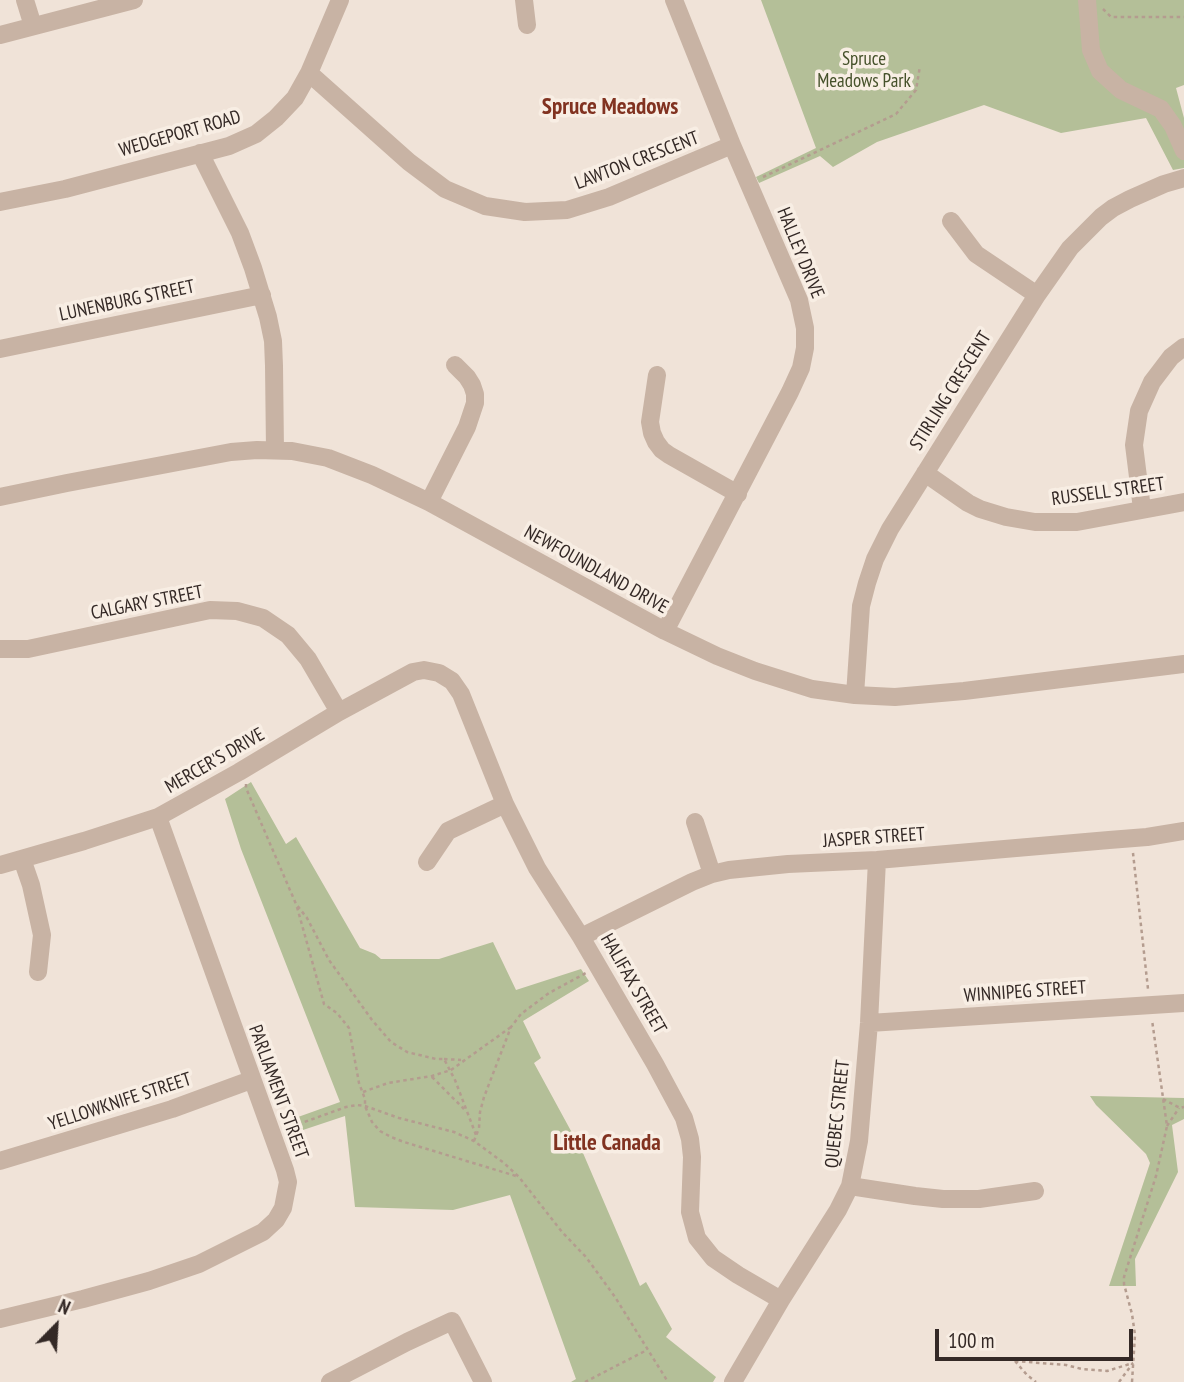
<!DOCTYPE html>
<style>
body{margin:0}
#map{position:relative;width:1184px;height:1382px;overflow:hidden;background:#f0e3d8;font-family:"PT Sans Narrow",sans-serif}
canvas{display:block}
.north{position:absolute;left:21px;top:1291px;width:70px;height:70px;-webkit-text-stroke:5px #f8eee4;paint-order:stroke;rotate:24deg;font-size:19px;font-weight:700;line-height:28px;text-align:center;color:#342926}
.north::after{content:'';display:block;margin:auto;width:24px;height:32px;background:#342926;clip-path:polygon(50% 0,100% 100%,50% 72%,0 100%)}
.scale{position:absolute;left:935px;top:1329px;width:198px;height:32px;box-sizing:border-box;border:4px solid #342926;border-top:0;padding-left:9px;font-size:21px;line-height:24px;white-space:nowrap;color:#342926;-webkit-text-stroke:5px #f8eee4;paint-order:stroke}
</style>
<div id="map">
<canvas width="1184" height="1382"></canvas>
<div class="north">N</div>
<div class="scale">100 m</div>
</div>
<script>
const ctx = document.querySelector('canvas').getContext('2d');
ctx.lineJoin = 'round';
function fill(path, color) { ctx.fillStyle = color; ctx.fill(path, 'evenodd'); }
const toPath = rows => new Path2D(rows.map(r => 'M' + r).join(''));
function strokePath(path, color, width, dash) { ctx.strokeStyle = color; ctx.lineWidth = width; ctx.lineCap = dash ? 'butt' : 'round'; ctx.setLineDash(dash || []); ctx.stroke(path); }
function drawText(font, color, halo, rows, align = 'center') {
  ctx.font = font + ' "PT Sans Narrow",sans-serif'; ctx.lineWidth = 7; ctx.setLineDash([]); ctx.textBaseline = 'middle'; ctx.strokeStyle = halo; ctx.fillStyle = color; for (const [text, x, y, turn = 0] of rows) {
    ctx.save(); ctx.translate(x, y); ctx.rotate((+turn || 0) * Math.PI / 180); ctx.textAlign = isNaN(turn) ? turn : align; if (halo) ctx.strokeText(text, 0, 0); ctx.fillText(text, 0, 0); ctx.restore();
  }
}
fill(toPath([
 [761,0,1184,0,1184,85,1176,88,1184,118,1184,168,1173,170,1146,118,1061,133,984,105,877,142,833,167,820,156,759,183,756,177,816,148],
 [251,782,286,844,296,837,360,948,375,954,381,959,439,959,493,942,516,990,581,969,589,981,523,1021,541,1058,534,1063,583,1153,640,1286,646,1282,672,1329,666,1337,716,1377,713,1382,571,1382,576,1379,510,1195,453,1210,355,1207,345,1116,288,1135,284,1122,340,1102,241,849,225,799],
 [1090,1096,1184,1098,1184,1119,1172,1125,1178,1172,1135,1259,1136,1286,1109,1286,1150,1163,1146,1154,1096,1105]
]), '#b4bf98');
strokePath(toPath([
 [1103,9,1111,17,1184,17],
 [763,177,896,114,916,90,920,66],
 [246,784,246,788,296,904,307,918,329,960,372,1020,391,1042,407,1052,436,1059,444,1059,455,1080,476,1135],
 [1133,853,1148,989],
 [297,907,324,1004,337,1013,349,1028,359,1083,365,1099,365,1106,372,1122,380,1131,391,1137,404,1142,516,1176],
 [444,1059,461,1060],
 [432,1077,464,1109],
 [363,1092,388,1083,432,1076,451,1070,511,1027],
 [1163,1099,1180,1108,1184,1107],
 [1167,1126,1179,1108],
 [285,1129,346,1107,357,1105,365,1106,399,1118,454,1132,474,1141,504,1163,519,1177,562,1232,586,1257,615,1297,668,1382],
 [474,1141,479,1128,480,1112,484,1097,511,1027,521,1014,549,993,586,973],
 [1015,1361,1066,1365,1082,1369,1107,1371,1133,1363],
 [1015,1361,1027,1375,1036,1382],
 [585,1382,647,1350],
 [1119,1382,1133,1363],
 [1132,1382,1135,1335,1132,1314,1124,1284,1124,1277,1156,1176,1167,1126,1152,1020]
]), '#b49c8f', 2.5, [3.5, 3.5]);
strokePath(toPath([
 [25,0,33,26],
 [524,0,527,25],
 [1087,0,1091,50,1100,71,1121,90,1161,109,1173,126,1184,151],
 [0,35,134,0],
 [309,73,409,162,445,189,485,206,525,212,567,210,609,197,732,145],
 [200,153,240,233,253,268,268,317,273,341,274,366,275,450],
 [0,202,65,189,229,146,256,134,276,118,295,98,309,73,340,0],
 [951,221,976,254,1037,295],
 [0,349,262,295],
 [657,375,650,422,652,433,656,442,662,450,669,455,738,494],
 [925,473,968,503,980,509,1006,517,1035,522,1077,522,1184,502],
 [0,497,67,483,231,452,257,450,292,451,328,458,372,475,429,502,665,631,717,656,755,671,812,689,855,695,895,697,964,691,1184,664],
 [429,502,467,427,475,403,475,394,472,385,467,377,455,365],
 [1142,509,1134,445,1139,411,1152,382,1171,357,1184,347],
 [665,631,790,392,801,368,805,348,805,328,799,300,732,145,674,0],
 [0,649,28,649,210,610,237,611,263,618,288,635,308,659,339,712],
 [855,695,861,606,867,583,875,559,890,529,1037,295,1070,248,1101,217,1113,208,1130,199,1164,184,1184,178],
 [695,822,712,874],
 [22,859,31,885,42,935,38,972],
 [427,862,448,831,505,804],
 [0,865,84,841,158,817,239,772,339,712,413,672,424,670,439,673,452,681,461,694,505,804,537,868,581,937,655,1064,684,1118,690,1139,692,1157,690,1212,697,1238,713,1258,738,1275,781,1300],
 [581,937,692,882,712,874,729,870,788,864,877,860,1109,840,1147,837,1184,831],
 [869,1023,1184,1003],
 [0,1161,172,1109,251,1080],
 [850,1186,915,1196,943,1199,979,1199,1035,1191],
 [0,1319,83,1299,149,1281,199,1264,263,1232,276,1220,283,1208,288,1182,285,1170,158,817],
 [330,1382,407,1342,452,1321,483,1382],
 [733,1382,781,1300,838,1210,850,1186,859,1141,869,1023,877,860]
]), '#c8b3a4', 18);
drawText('19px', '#45512a', '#f8eee4', [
 ["Spruce",864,60],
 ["Meadows Park",864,82]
]);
drawText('19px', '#342926', '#f8eee4', [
 ["WEDGEPORT ROAD",180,134,-16],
 ["LAWTON CRESCENT",637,161,-21],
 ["HALLEY DRIVE",800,253,68],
 ["LUNENBURG STREET",127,301,-12],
 ["STIRLING CRESCENT",951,391,-58],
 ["RUSSELL STREET",1108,492,-8],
 ["NEWFOUNDLAND DRIVE",596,570,29],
 ["CALGARY STREET",147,603,-11],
 ["MERCER'S DRIVE",215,761,-30],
 ["JASPER STREET",874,838,-4],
 ["HALIFAX STREET",633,984,60],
 ["WINNIPEG STREET",1025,992,-4],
 ["PARLIAMENT STREET",278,1092,70],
 ["YELLOWKNIFE STREET",120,1102,-18],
 ["QUEBEC STREET",838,1114,-84]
]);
drawText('bold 23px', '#813220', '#f8eee4', [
 ["Spruce Meadows",610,107],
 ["Little Canada",607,1143]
]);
</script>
